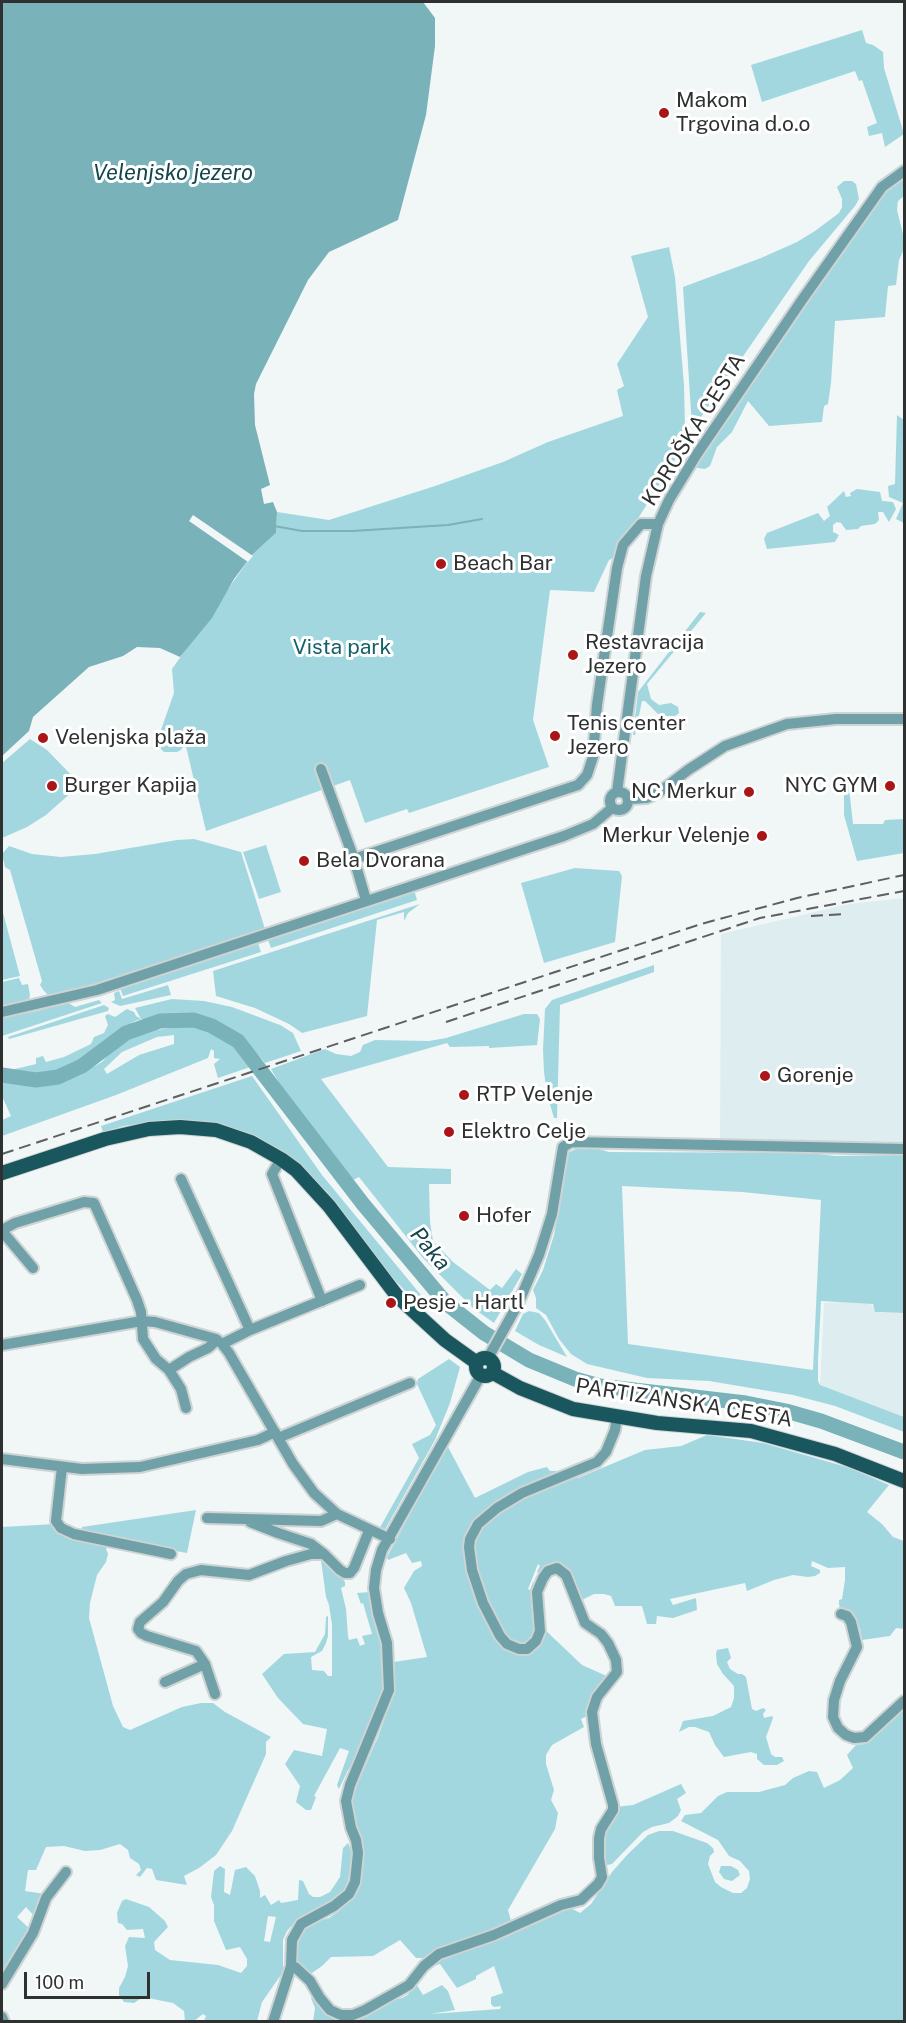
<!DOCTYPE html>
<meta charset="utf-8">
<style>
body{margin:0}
#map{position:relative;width:906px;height:2023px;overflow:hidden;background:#f1f6f7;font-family:"Public Sans",sans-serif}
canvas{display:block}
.frame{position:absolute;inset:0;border:3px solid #2f3131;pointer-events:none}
.scale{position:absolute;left:24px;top:1972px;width:126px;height:27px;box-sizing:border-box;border:3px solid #2f3131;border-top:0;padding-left:8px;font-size:18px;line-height:21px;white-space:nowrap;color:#2f3131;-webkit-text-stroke:4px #fff;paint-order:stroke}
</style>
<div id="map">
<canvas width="906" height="2023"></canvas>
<div class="frame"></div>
<div class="scale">100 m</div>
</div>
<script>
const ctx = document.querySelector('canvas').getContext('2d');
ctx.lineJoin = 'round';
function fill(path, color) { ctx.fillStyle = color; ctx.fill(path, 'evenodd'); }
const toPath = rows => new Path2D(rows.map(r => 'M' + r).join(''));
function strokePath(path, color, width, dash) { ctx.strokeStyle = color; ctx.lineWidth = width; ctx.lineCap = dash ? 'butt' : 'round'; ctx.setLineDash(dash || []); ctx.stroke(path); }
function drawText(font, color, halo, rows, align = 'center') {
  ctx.font = font + ' "Public Sans",sans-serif'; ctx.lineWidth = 6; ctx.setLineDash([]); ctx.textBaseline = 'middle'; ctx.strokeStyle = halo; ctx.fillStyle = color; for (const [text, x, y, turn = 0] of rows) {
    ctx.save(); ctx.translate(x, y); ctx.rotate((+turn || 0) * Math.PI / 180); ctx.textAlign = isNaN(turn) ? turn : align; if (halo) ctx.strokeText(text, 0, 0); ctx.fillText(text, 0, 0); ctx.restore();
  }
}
fill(toPath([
 [904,898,904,1155,720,1154,721,934,849,904],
 [868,1301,878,1313,904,1313,904,1417,820,1386,824,1303]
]), '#deedef');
fill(toPath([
 [862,30,866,43,873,45,883,52,884,68,904,134,885,147,882,133,869,136,867,127,877,123,862,80,859,81,855,71,762,102,751,65],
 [904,175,904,196,898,201,897,210,904,238,904,249,899,260,896,285,888,286,885,317,835,321,831,383,828,404,824,406,822,422,769,426,748,401,732,432,717,447,710,466,705,469,698,468,695,466,698,460,884,190],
 [844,181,852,181,856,184,859,199,855,206,809,261,703,414,695,429,692,427,683,287,761,258,797,242,815,231,839,213,842,207,842,199,837,187],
 [669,247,675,277,684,385,685,429,681,450,632,528,623,538,613,558,609,560,594,592,550,590,533,720,549,767,409,813,407,809,365,823,350,780,206,831,184,738,184,745,181,750,177,752,164,752,156,744,174,693,172,669,252,555,276,533,277,512,329,520,435,486,503,462,548,442,623,416,617,390,624,386,617,364,648,317,631,256],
 [897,415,904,420,904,523,896,519,903,503,889,497,888,486,895,484],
 [857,489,880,492,882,501,893,502,896,509,889,522,883,512,878,512,879,520,875,524,861,526,858,529,846,530,841,523,837,522,833,525,833,532,839,535,835,542,767,549,764,539,767,533,818,513,824,521,830,516,827,507,844,491,846,497,851,496,850,493],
 [700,612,706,613,647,684,651,699,659,705,671,703,678,707,679,713,674,717,659,715,645,701,642,701,635,735,633,735,638,692],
 [30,739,47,750,79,783,73,791,46,815,27,827,2,838,2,763],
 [844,779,848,779,853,824,883,824,885,820,904,819,904,853,857,861,844,815],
 [194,839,241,852,265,929,66,993,57,996,48,995,44,991,40,985,42,981,10,870,5,867,2,854,9,846,32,854,61,857,95,854,177,840],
 [266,845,281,892,259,899,243,852],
 [575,868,619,871,622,876,615,942,544,963,521,883],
 [414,890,417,900,271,948,267,937],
 [420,904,408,913,404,921,404,912,377,920,367,1016,302,1033,289,1024,255,1008,216,996,213,971],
 [2,909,20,976,2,980],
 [257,940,261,952,123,996,119,985],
 [654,965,654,972,560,1005,557,1118,554,1118,547,1094,544,1072,543,1050,545,1009,552,1000],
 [19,978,22,985,28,984,30,995,29,999,26,1002,2,1006,2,982],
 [168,985,171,995,120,1006,111,1002,115,1000,114,993,119,991,122,999],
 [172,999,204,1001,232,1007,280,1025,293,1033,301,1051,265,1063,242,1037,222,1025,201,1017,179,1013,163,1015,143,1022,142,1019,135,1021,103,1041,87,1058,57,1073,32,1076,11,1074,15,1069,36,1064,36,1058,43,1056,46,1062,64,1057,91,1044,94,1037,104,1033,108,1025,105,1016,108,1014,115,1017,127,1009,134,1012,136,1016,141,1019,135,1008],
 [99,1000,102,1003,2,1036,2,1018,41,1010,67,1002,75,1007],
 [104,1005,109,1008,108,1011,9,1039,8,1037],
 [524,1014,537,1014,540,1019,537,1045,489,1048,489,1046,450,1047,447,1043,321,1079,388,1167,451,1169,451,1184,429,1184,430,1222,433,1241,453,1262,490,1290,496,1284,502,1288,516,1269,522,1274,494,1323,473,1308,423,1258,359,1177,351,1181,284,1091,271,1069,325,1049,336,1054,351,1056,360,1052,363,1045,375,1040,429,1041,446,1038],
 [181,1025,192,1026,211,1031,225,1038,253,1066,218,1078,214,1064,220,1059,214,1058,214,1051,211,1049,208,1058,116,1095,2,1136,2,1120,11,1116,2,1096,2,1086,4,1082,40,1086,55,1084,84,1072,102,1062,112,1051,140,1032,171,1028],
 [174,1035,174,1044,139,1055,107,1074,104,1069,122,1052,157,1037],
 [252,1076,322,1175,430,1306,424,1304,423,1307,414,1300,386,1271,327,1192,303,1168,261,1140,219,1125,185,1121,157,1121,124,1126,103,1132,101,1126],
 [581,1147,592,1147,609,1152,809,1153,835,1156,904,1155,904,1313,875,1312,873,1304,821,1301,818,1360,818,1381,820,1385,904,1417,904,1432,835,1406,793,1395,709,1381,647,1378,587,1364,571,1354,559,1339,546,1315,536,1308,536,1298,533,1290,543,1270,554,1235,569,1152],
 [622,1186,742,1192,821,1200,813,1370,628,1344],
 [529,1311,539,1313,545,1320,567,1357,539,1345,515,1331,523,1314],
 [449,1359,460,1367,450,1403,435,1440,383,1533,378,1531,419,1458,412,1444,430,1435,436,1425,417,1384,418,1379],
 [707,1435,763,1443,850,1468,889,1485,867,1512,882,1524,893,1537,904,1541,904,1629,896,1628,890,1636,862,1640,860,1628,857,1627,850,1615,840,1608,839,1604,839,1600,842,1599,845,1580,845,1567,828,1568,812,1561,811,1566,820,1570,820,1573,815,1576,808,1577,793,1575,774,1580,747,1591,745,1583,670,1599,673,1605,696,1598,697,1610,673,1618,657,1616,656,1624,647,1624,642,1606,615,1606,611,1596,604,1594,594,1594,580,1601,566,1571,541,1574,537,1572,540,1566,538,1564,528,1589,530,1590,533,1582,537,1584,538,1627,527,1647,505,1640,477,1583,472,1537,496,1511,574,1472,578,1478,645,1450,681,1446],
 [447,1445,475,1498,528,1472,547,1467,550,1471,556,1471,557,1474,493,1508,467,1544,493,1629,526,1651,542,1627,582,1665,611,1678,589,1715,581,1719,584,1727,552,1745,546,1755,546,1764,554,1790,551,1800,558,1813,555,1829,508,1910,512,1925,427,1958,416,1958,400,1940,373,1956,331,1957,322,1966,309,1975,296,1964,297,1940,304,1930,316,1922,329,1918,339,1911,353,1896,361,1882,364,1851,352,1824,349,1811,351,1798,378,1737,391,1701,394,1686,394,1662,427,1657,411,1603,404,1588,414,1571,422,1566,421,1561,412,1563,406,1553,388,1560,387,1557],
 [196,1510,187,1553,82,1534,82,1527],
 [55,1524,111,1543,106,1549,108,1554,106,1562,97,1575,90,1603,89,1618,113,1706,123,1727,130,1730,182,1707,201,1703,213,1703,225,1712,271,1737,266,1742,266,1754,232,1831,216,1855,199,1868,184,1876,187,1885,156,1880,152,1869,147,1868,140,1877,136,1875,141,1870,139,1864,130,1858,128,1850,120,1844,100,1850,85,1851,64,1846,46,1847,36,1870,28,1870,25,1891,45,1894,36,1918,26,1907,17,1917,31,1930,2,1980,2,1527],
 [324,1558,327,1559,345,1582,345,1586,341,1588,346,1609,348,1636,349,1640,357,1638,360,1646,365,1644,362,1636,372,1634,363,1603,361,1604,357,1593,371,1592,382,1650,385,1688,357,1761,348,1770,339,1789,337,1785,349,1751,340,1748,314,1796,316,1797,311,1810,306,1810,296,1802,300,1786,285,1764,294,1750,322,1756,327,1729,303,1724,278,1698,262,1674,284,1654,315,1652,325,1634,326,1617,328,1616,328,1636,326,1643,322,1651,311,1657,312,1670,324,1671,328,1676,332,1676,332,1625,329,1605,326,1597,321,1560],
 [728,1648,731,1658,727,1662,730,1669,738,1674,742,1674,746,1677,752,1709,756,1711,763,1708,766,1710,763,1714,764,1718,772,1716,773,1718,766,1737,771,1754,775,1757,782,1757,784,1761,777,1765,764,1765,757,1759,757,1754,751,1752,724,1757,715,1745,709,1732,695,1727,689,1727,679,1732,683,1721,713,1716,731,1707,734,1698,734,1686,723,1674,717,1664,716,1654,717,1650],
 [904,1704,904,2021,387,2021,394,2019,382,2022,313,2022,315,2008,311,1998,314,1996,333,2015,402,1998,409,1994,407,1989,415,1982,423,1995,442,1985,448,1991,455,2010,430,2014,500,2009,501,2006,494,2007,491,2004,491,1997,503,1993,494,1966,476,1976,476,1979,457,1988,440,1964,431,1967,432,1961,569,1907,580,1913,591,1904,612,1872,628,1854,648,1835,659,1831,673,1831,707,1843,713,1848,714,1852,710,1856,708,1864,715,1882,721,1887,733,1893,741,1893,747,1888,750,1879,749,1871,740,1861,729,1856,718,1840,681,1821,685,1815,701,1813,718,1796,727,1792,759,1792,785,1785,793,1778,809,1771,817,1772,824,1788,840,1780,853,1768,847,1755,856,1745,864,1744,869,1740],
 [681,1784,686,1793,677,1799,681,1810,678,1816,669,1823,652,1827,643,1832,612,1864,607,1865,604,1862,601,1840,615,1807,633,1805],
 [348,1843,353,1855,347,1886,342,1895,298,1919,287,1931,283,1940,283,1972,262,2002,257,2021,204,2021,206,2016,203,2014,194,2021,185,2021,184,2011,173,2003,143,1997,134,2003,124,2002,119,1995,119,1988,125,1977,128,1966,125,1946,129,1937,145,1938,143,1929,127,1930,122,1924,118,1923,117,1913,122,1901,126,1899,149,1907,165,1921,168,1927,154,1942,155,1950,170,1960,218,1965,241,1973,247,1966,247,1959,240,1947,226,1950,214,1921,214,1905,211,1897,214,1871,220,1866,225,1869,224,1892,230,1895,235,1870,246,1867,255,1876,260,1891,260,1898,265,1895,271,1905,279,1900,281,1903,298,1900,299,1880,303,1881,309,1894,313,1897,320,1897,330,1892,340,1877,343,1848],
 [268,1916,276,1917,270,1942,264,1941],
 [721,1866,731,1866,738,1870,740,1875,732,1881,724,1879,719,1872]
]), '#a3d7df');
fill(toPath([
 [2,2,423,2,435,18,435,46,426,115,398,220,329,252,308,280,256,384,254,394,255,425,270,485,261,489,264,504,273,502,277,512,276,533,252,555,234,579,212,618,180,657,160,648,137,647,123,656,89,667,33,717,29,731,2,756]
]), '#7ab2ba');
fill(toPath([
 [193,515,253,556,248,562,189,521]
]), '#f1f6f7');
strokePath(toPath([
 [274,526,302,531,352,531,448,525,482,519]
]), '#7ab2ba', 2);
strokePath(toPath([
 [2,1075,36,1080,58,1077,82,1066,126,1033,160,1021,194,1020,212,1026,238,1041,363,1204,446,1303,484,1333,529,1360,575,1379,600,1386,746,1403,786,1411,821,1421,904,1452]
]), '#7ab2ba', 15);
const minor = toPath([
 [321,769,354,859,366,900],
 '610 801a9 9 0 1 1 18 0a9 9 0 1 1-18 0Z',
 [617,792,646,576,658,524,669,500,697,454,802,300,882,187,904,171],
 [629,799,647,798,658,793,688,770,725,746,787,724,836,719,904,719],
 [354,859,578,785,587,775,593,757,597,705,617,568,623,545,641,524,658,524],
 [2,1012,97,990,564,836,593,824,612,808],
 [281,1159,272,1174,322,1301],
 [181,1179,250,1330],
 [2,1230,15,1223,84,1202,94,1203,137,1300,141,1312,143,1339,156,1359,169,1370,189,1357,208,1348,217,1340],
 [2,1231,33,1268],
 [222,1344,250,1330,360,1285],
 [2,1345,142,1321,155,1322,216,1339,222,1344,229,1353,293,1464,314,1493,337,1514,390,1539],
 [488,1358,518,1304,539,1255,552,1214,563,1147,571,1142,904,1149],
 [169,1370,181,1389,186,1408],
 [278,1438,410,1383],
 [2,1459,82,1469,140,1467,258,1440,275,1432],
 [62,1467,56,1521,61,1528,74,1534,171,1554],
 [207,1518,321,1521,337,1514],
 [250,1522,278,1533,311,1544,324,1554],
 [841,1614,847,1616,851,1622,857,1647,840,1681,834,1700,833,1717,838,1728,846,1735,854,1738,865,1737,904,1701],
 [165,1682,205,1664],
 [215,1694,205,1664,196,1651,147,1636,141,1633,138,1629,140,1622,163,1602,178,1581,186,1574,201,1570,249,1575,286,1561,311,1554,324,1554,340,1570,345,1573,350,1573,354,1568,369,1531],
 [291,1966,295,1967,310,1981,320,1998,330,2010,341,2015,353,2015,365,2010,409,1985,424,1966,439,1954,494,1935,561,1905,581,1900,598,1884,602,1877,599,1858,599,1838,601,1829,613,1810,613,1805,596,1744,592,1712,597,1697,617,1672,616,1660,608,1643,601,1634,585,1623,566,1575,557,1568,548,1571,543,1578,537,1592,540,1631,536,1641,527,1649,519,1649,507,1644,500,1636,483,1603,472,1570,469,1547,470,1539,478,1524,497,1508,522,1493,597,1462,606,1452,615,1430,617,1417],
 [2,1984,33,1933,46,1898,66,1872],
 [2,2017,4,2022],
 [273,2022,291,1966,292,1940,301,1924,334,1906,349,1894,355,1882,358,1853,356,1840,351,1828,346,1801,350,1785,389,1690,387,1643,378,1613,374,1588,376,1570,382,1550,481,1375]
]);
const major = toPath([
 [2,1173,105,1139,149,1129,180,1127,216,1130,251,1142,281,1159,296,1170,329,1206,397,1296,445,1340,477,1363],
 '476 1367a9 9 0 1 1 18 0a9 9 0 1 1-18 0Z',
 [493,1373,520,1388,573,1409,657,1423,751,1431,835,1454,904,1481]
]);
strokePath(minor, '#ced3d3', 14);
strokePath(major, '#ced3d3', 16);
strokePath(minor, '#70a1a8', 10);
strokePath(major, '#1a565d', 14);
strokePath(toPath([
 [811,916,845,914],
 [446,1022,760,918,904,891],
 [2,1154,701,924,797,898,904,875]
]), '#5d5f60', 2, [12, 6]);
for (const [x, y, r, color] of [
 [664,113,6,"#aa1618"],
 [441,564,6,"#aa1618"],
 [573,655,6,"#aa1618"],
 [555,736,6,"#aa1618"],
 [43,738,6,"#aa1618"],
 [52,786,6,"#aa1618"],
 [890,786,6,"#aa1618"],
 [749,792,6,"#aa1618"],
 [762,836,6,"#aa1618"],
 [304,861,6,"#aa1618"],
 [765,1076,6,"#aa1618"],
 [464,1095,6,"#aa1618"],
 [449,1132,6,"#aa1618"],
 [464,1216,6,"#aa1618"],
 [391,1303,6,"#aa1618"]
]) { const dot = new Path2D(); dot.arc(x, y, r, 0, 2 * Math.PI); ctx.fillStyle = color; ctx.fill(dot); strokePath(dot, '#fff', 2); }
drawText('21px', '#2f3131', '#fff', [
 ["Makom",676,101],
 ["Trgovina d.o.o",676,125],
 ["Beach Bar",453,564],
 ["Restavracija",585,643],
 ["Jezero",585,667],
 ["Tenis center",567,724],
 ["Jezero",567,748],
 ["Velenjska plaža",55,738],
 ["Burger Kapija",64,786],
 ["NYC GYM",878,786,"right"],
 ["NC Merkur",737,792,"right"],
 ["Merkur Velenje",750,836,"right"],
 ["Bela Dvorana",316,861],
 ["Gorenje",777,1076],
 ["RTP Velenje",476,1095],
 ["Elektro Celje",461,1132],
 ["Hofer",476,1216],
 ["Pesje - Hartl",403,1303]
], 'left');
drawText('21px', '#2f3131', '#fff', [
 ["KOROŠKA CESTA",694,430,-58],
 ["PARTIZANSKA CESTA",684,1403,9]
]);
drawText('21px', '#14616a', '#fff', [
 ["Vista park",342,648]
]);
drawText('italic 22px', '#12454c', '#fff', [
 ["Velenjsko jezero",173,173],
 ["Paka",430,1249,50]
]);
</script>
